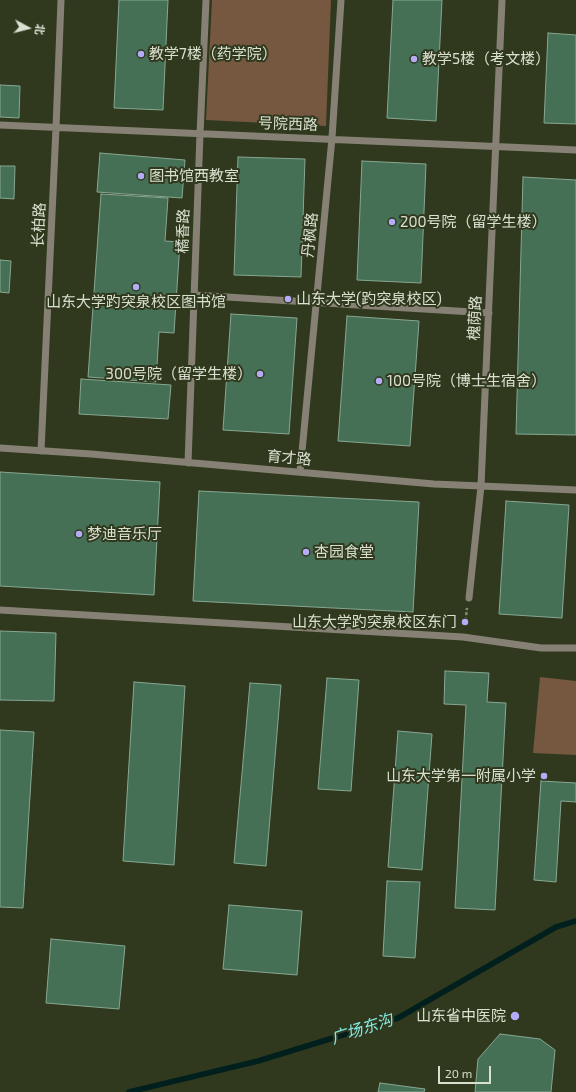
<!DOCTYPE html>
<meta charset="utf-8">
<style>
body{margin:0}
#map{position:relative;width:576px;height:1092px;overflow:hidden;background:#30391e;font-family:"Exo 2","Noto Sans SC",sans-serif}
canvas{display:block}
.north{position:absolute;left:8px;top:8px;width:40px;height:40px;-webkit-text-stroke:3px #30391e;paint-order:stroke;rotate:97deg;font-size:11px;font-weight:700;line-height:16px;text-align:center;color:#dae0d0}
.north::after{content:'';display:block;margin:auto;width:14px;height:18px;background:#dae0d0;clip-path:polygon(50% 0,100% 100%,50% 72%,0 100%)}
.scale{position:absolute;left:438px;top:1066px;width:53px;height:18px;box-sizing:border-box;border:2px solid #dae0d0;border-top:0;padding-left:5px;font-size:12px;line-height:14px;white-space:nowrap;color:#dae0d0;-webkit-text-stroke:3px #30391e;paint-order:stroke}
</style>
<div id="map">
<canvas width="576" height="1092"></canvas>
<div class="north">北</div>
<div class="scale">20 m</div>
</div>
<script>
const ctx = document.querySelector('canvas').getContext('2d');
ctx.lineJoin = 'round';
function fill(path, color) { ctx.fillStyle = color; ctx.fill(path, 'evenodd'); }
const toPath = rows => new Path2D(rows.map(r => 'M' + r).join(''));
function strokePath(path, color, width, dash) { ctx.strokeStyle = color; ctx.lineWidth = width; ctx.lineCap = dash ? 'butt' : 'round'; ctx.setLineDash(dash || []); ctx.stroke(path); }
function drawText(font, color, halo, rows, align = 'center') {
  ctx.font = font + ' "Exo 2","Noto Sans SC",sans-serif'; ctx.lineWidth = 4; ctx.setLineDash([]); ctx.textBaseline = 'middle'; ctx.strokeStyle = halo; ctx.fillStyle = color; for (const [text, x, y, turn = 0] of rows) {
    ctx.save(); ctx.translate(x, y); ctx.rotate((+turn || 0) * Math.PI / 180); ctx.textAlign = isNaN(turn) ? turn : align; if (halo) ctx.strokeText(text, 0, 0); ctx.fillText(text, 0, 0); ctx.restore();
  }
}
fill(toPath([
 [212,0,331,0,326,126,206,120],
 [540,677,576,681,576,755,533,753]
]), '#765740');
strokePath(toPath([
 [129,1092,258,1061,398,1018,556,927,576,921]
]), '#001f1d', 5.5);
const building = toPath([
 [119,0,168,0,163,110,114,108,119,0],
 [393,0,442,0,436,121,387,118,393,0],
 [548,33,576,35,576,124,544,123,548,33],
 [0,85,20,86,19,118,0,117,0,85],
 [100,153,185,160,182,198,97,192,100,153],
 [238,157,305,159,301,277,234,275,238,157],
 [362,161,426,164,421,283,357,280,362,161],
 [0,166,15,166,14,199,0,198,0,166],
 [523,177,576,180,576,435,516,434,523,177],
 [101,194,168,198,165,241,180,242,174,333,159,332,156,382,88,377,101,194],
 [0,260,11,261,9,293,0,292,0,260],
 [231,314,297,318,289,434,223,430,231,314],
 [347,316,419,321,410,446,338,441,347,316],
 [81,379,171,385,168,419,79,414,81,379],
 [0,472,160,482,154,595,0,586,0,472],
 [199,491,419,502,413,612,193,601,199,491],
 [506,501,569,505,562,618,499,614,506,501],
 [0,631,56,633,54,701,0,700,0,631],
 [445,671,489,673,487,702,506,703,495,910,455,908,466,705,444,704,445,671],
 [327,678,359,680,351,791,318,789,327,678],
 [134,682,185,686,174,865,123,861,134,682],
 [250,683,281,685,266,866,234,863,250,683],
 [0,730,34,732,23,908,0,907,0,730],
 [398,731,432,734,422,870,388,867,398,731],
 [541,781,576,783,576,802,561,801,556,882,534,880,541,781],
 [387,881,420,882,415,958,383,956,387,881],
 [229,905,302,911,297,975,223,969,229,905],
 [51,939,125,946,119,1009,46,1003,51,939],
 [500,1034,540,1039,555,1050,551,1092,475,1092,478,1059,500,1034],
 [380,1083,425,1089,424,1092,378,1092,380,1083]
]);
fill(building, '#457056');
strokePath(building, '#87a792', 1);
strokePath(toPath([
 [465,625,467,608]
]), '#838b75', 2.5, [3, 2]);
strokePath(toPath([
 [0,125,576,150],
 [194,295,489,313],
 [0,448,91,454,434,484,576,490],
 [41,451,56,128,61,0],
 [188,463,200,134,206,0],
 [300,472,332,138,341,0],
 [469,598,481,486,502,0],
 [0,610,463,637,541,648,576,648]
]), '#868174', 7);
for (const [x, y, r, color] of [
 [141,54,4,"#b5acf8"],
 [414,59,4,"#b5acf8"],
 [141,176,4,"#b5acf8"],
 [392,222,4,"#b5acf8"],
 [136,287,4,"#b5acf8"],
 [288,299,4,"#b5acf8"],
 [260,374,4,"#b5acf8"],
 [379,381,4,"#b5acf8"],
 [79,534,4,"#b5acf8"],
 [306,552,4,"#b5acf8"],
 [465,622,4,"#b5acf8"],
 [544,776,4,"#b5acf8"],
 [515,1016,5,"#b5acf8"]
]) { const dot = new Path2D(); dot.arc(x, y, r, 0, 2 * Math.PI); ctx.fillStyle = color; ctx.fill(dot); strokePath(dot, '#30391e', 1.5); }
drawText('15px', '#dae0d0', '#30391e', [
 ["教学7楼（药学院）",149,54],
 ["教学5楼（考文楼）",422,59],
 ["图书馆西教室",149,176],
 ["200号院（留学生楼）",400,222],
 ["山东大学(趵突泉校区)",296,299],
 ["山东大学趵突泉校区图书馆",136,302,"center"],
 ["300号院（留学生楼）",252,374,"right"],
 ["100号院（博士生宿舍）",387,381],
 ["梦迪音乐厅",87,534],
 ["杏园食堂",314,552],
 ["山东大学趵突泉校区东门",457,622,"right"],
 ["山东大学第一附属小学",536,776,"right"],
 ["山东省中医院",506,1016,"right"]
], 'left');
drawText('15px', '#dae0d0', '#30391e', [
 ["号院西路",288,124,2],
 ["长柏路",39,225,-87],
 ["橘香路",183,231,-88],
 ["丹枫路",310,235,-84],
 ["槐荫路",475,318,-87],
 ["育才路",289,458,5]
]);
drawText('italic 16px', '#86e9e2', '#30391e', [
 ["广场东沟",362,1029,-18]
]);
</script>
